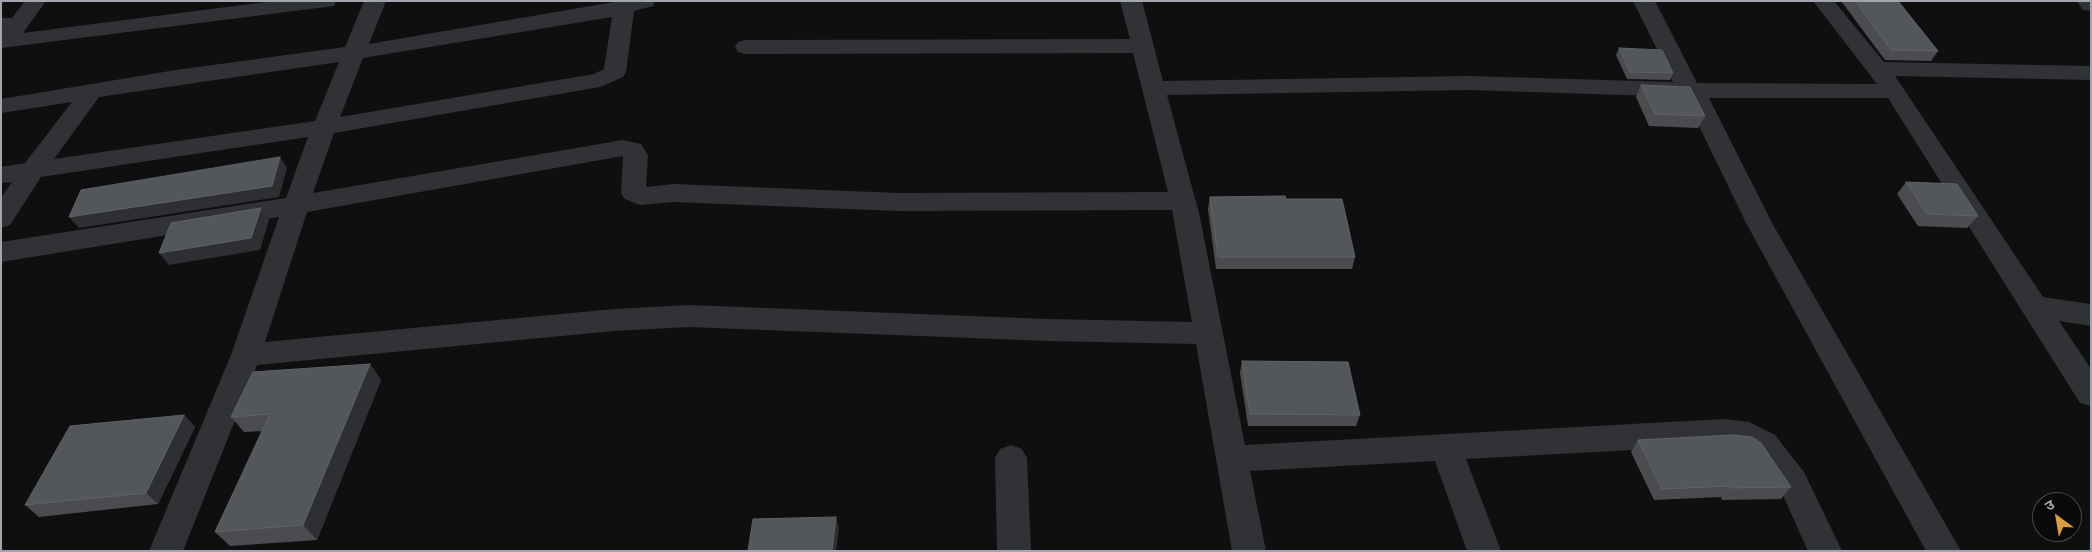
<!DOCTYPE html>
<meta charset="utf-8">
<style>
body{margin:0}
#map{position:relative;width:2092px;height:552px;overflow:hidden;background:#0f0f10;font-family:Roboto,"Noto Sans Devanagari",sans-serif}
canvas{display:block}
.frame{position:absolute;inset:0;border:2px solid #a2a7af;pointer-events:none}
.north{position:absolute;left:2032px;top:492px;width:50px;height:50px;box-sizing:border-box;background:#0a0a0b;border:1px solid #47494d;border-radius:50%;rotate:328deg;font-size:14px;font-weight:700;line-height:20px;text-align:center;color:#a2a7af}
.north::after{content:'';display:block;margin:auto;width:18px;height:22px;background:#d99c3e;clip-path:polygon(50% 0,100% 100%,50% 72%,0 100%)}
</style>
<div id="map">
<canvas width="2092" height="552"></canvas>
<div class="frame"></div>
<div class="north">उ</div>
</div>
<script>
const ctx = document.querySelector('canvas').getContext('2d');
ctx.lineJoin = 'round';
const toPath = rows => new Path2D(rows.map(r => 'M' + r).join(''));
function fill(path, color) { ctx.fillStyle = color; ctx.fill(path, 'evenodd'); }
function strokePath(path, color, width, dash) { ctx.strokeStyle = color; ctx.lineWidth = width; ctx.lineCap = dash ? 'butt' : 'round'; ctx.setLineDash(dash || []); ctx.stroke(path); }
fill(toPath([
 [25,1,46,1,23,33,274,1,336,1,334,6,326,7,1,48,1,18,12,18,25,1],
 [364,1,386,1,369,44,620,1,655,1,653,6,634,11,626,72,623,77,600,87,334,133,313,193,623,140,641,144,648,155,646,187,673,184,898,193,1168,192,1133,53,746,54,738,52,735,47,738,42,746,40,1130,39,1120,1,1142,1,1163,81,1469,76,1673,82,1633,1,1655,1,1697,83,1877,84,1813,1,1834,1,1884,62,2091,66,2091,80,1895,76,2043,297,2091,304,2091,326,2059,321,2091,369,2091,406,2080,403,1888,98,1709,98,1772,223,1961,551,1926,551,1746,223,1685,97,1469,90,1167,95,1199,213,1245,445,1724,419,1749,422,1775,435,1804,472,1842,551,1808,551,1781,491,1753,453,1743,447,1724,445,1466,459,1501,551,1467,551,1435,461,1250,471,1266,551,1232,551,1196,344,1048,341,689,327,614,331,257,365,183,551,149,551,231,355,279,217,1,262,1,242,286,198,308,137,41,177,10,225,1,228,1,198,12,182,1,183,1,167,25,163,72,102,1,113,1,99,176,70,345,47,364,1],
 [612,17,604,69,594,74,340,117,363,58,612,17],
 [339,62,315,121,54,159,99,97,339,62],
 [623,156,621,193,625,199,640,205,673,202,898,211,1172,210,1192,322,1048,319,689,305,614,309,265,342,307,212,623,156],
 [2077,1,2091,1,2091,11,2083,10,2077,1],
 [1011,445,1022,449,1027,458,1031,551,997,551,995,458,1000,449,1011,445]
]), '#313235');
fill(toPath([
 [1841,1,1898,1,1938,51,1931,61,1885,60],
 [1619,48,1673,73,1670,80,1627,79,1616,55],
 [1641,85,1705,116,1698,128,1649,126,1636,97],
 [1906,182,1978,216,1967,228,1918,226,1897,194],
 [1210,197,1286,199,1355,257,1352,269,1216,269,1208,209],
 [1242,361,1360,415,1356,426,1248,426,1240,373],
 [370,364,381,380,317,540,230,546,215,532,263,431,244,432,231,417],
 [184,415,195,427,158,504,39,517,25,505],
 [1638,440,1791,487,1781,499,1722,500,1721,497,1654,500,1631,452]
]), '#4a4c4f');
fill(toPath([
 [280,157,287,168,279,197,79,228,69,217],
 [261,208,269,220,260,250,169,265,159,253],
 [370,364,381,380,317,540,303,525],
 [184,415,195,427,158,504,146,493],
 [836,517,839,528,836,551,832,551]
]), '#2e2f32');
const building = toPath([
 [1855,1,1898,1,1938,51,1891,50,1855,1],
 [1619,48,1662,50,1673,73,1630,72,1619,48],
 [1641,85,1690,87,1705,116,1655,114,1641,85],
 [280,157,272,186,69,217,81,190,280,157],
 [1906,182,1957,184,1978,216,1927,214,1906,182],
 [1285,196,1286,199,1342,199,1355,257,1218,257,1210,197,1285,196],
 [261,208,251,238,159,253,171,223,261,208],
 [1242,361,1348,362,1360,415,1250,414,1242,361],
 [370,364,303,525,215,532,270,414,231,417,253,372,370,364],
 [184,415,146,493,25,505,70,426,184,415],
 [1733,435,1752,437,1761,443,1791,487,1731,488,1730,486,1662,489,1638,440,1733,435],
 [836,517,832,551,748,551,753,519,836,517]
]);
fill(building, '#53565a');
strokePath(building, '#606267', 1);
</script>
